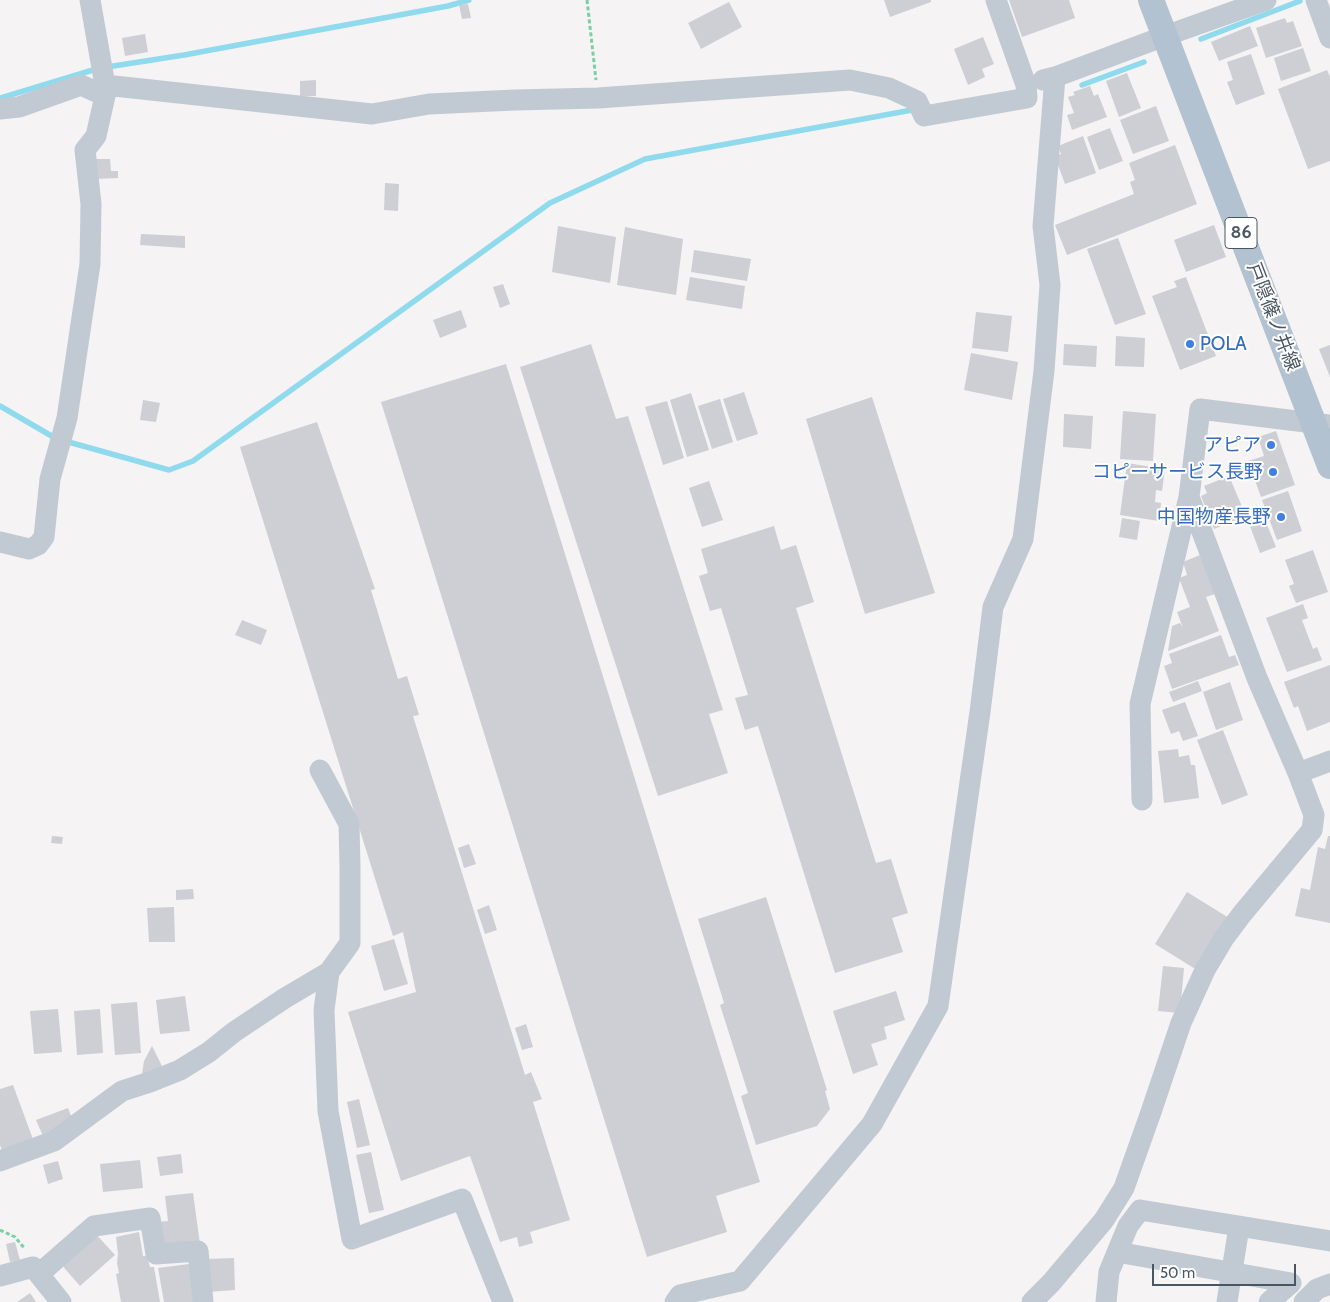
<!DOCTYPE html>
<meta charset="utf-8">
<style>
body{margin:0}
#map{position:relative;width:1330px;height:1302px;overflow:hidden;background:#f5f3f3;font-family:Cabin,sans-serif}
canvas{display:block}
.scale{position:absolute;left:1152px;top:1264px;width:144px;height:22px;box-sizing:border-box;border:2px solid #4a5661;border-top:0;padding-left:6px;font-size:15px;line-height:18px;white-space:nowrap;color:#4a5661;-webkit-text-stroke:4px #fff;paint-order:stroke}
</style>
<div id="map">
<canvas width="1330" height="1302"></canvas>
<div class="scale">50 m</div>
</div>
<script>
const ctx = document.querySelector('canvas').getContext('2d');
ctx.lineJoin = 'round';
const toPath = rows => new Path2D(rows.map(r => 'M' + r).join(''));
function strokePath(path, color, width, dash) { ctx.strokeStyle = color; ctx.lineWidth = width; ctx.lineCap = dash ? 'butt' : 'round'; ctx.setLineDash(dash || []); ctx.stroke(path); }
function fill(path, color) { ctx.fillStyle = color; ctx.fill(path, 'evenodd'); }
function drawText(font, color, halo, rows, align = 'center') {
  ctx.font = font + ' Cabin,"Noto Sans JP",sans-serif'; ctx.lineWidth = 4; ctx.setLineDash([]); ctx.textBaseline = 'middle'; ctx.strokeStyle = halo; ctx.fillStyle = color; for (const [text, x, y, turn = 0] of rows) {
    ctx.save(); ctx.translate(x, y); ctx.rotate((+turn || 0) * Math.PI / 180); ctx.textAlign = isNaN(turn) ? turn : align; if (halo) ctx.strokeText(text, 0, 0); ctx.fillText(text, 0, 0); ctx.restore();
  }
}
strokePath(toPath([
 [1201,39,1300,1],
 [107,67,184,55,448,6,469,0],
 [1082,85,1144,62],
 [0,98,93,70],
 [0,406,55,438],
 [65,441,169,470,193,461,550,203,645,159,912,110]
]), '#90daee', 5.5);
fill(toPath([
 [884,0,931,0,931,2,890,17],
 [1009,0,1069,0,1075,18,1022,37],
 [729,2,742,27,701,49,688,23],
 [468,4,471,18,462,19,459,5],
 [1285,18,1287,23,1293,21,1302,46,1266,58,1256,28],
 [1250,26,1258,46,1219,61,1211,42],
 [145,34,148,52,125,56,122,38],
 [983,37,994,64,982,69,985,77,968,85,954,49],
 [1303,48,1311,71,1281,81,1274,58],
 [1251,54,1265,94,1236,105,1227,82,1233,80,1227,62],
 [1327,70,1330,77,1330,161,1308,169,1278,89],
 [1127,73,1141,108,1119,117,1106,81],
 [316,80,316,96,300,96,300,81],
 [1090,86,1094,96,1098,94,1107,117,1072,130,1067,115,1074,113,1068,97,1075,95,1073,92],
 [1156,106,1169,141,1133,154,1120,120],
 [1110,128,1123,161,1099,170,1087,137],
 [1083,136,1096,173,1065,184,1055,157,1061,154,1058,146],
 [1175,145,1197,204,1067,255,1055,225,1134,194,1130,182,1135,180,1129,163],
 [94,159,110,159,111,171,118,171,118,178,95,179],
 [385,183,399,184,398,211,384,210],
 [1214,225,1226,257,1186,272,1174,240],
 [558,226,616,237,610,283,552,272],
 [625,227,683,239,676,295,617,285],
 [141,234,185,236,185,248,140,245],
 [1118,238,1146,314,1115,325,1087,249],
 [694,250,751,259,747,281,691,272],
 [690,277,745,286,742,309,686,300],
 [1186,277,1216,356,1180,370,1152,296,1177,287,1174,281],
 [503,284,510,304,500,308,493,287],
 [461,310,467,327,440,338,433,320],
 [976,312,1012,316,1008,352,972,348],
 [1116,336,1145,338,1144,367,1115,366],
 [591,344,616,419,628,416,723,710,709,714,728,773,658,796,520,367],
 [1064,344,1097,346,1096,367,1063,365],
 [1330,345,1330,377,1319,349],
 [971,353,1018,362,1012,400,964,390],
 [506,364,760,1182,716,1196,727,1232,647,1257,381,402],
 [744,392,758,434,737,441,723,399],
 [691,393,709,450,687,457,670,400],
 [872,397,935,593,865,614,806,419],
 [720,399,733,442,712,449,698,406],
 [143,400,160,403,156,422,140,420],
 [667,401,684,458,663,465,645,407],
 [1123,411,1156,414,1153,461,1120,459],
 [1064,414,1093,416,1091,449,1063,447],
 [317,422,375,589,371,590,398,679,407,676,419,715,413,716,525,1075,531,1072,542,1099,533,1102,570,1220,530,1232,533,1243,519,1247,517,1237,500,1242,470,1156,401,1181,348,1012,416,992,403,932,393,936,240,447],
 [1276,431,1295,485,1261,497,1248,461,1264,456,1258,437],
 [1127,463,1165,469,1162,491,1156,490,1155,502,1161,503,1159,521,1120,515],
 [1229,476,1246,516,1214,529,1201,496,1207,493,1204,486],
 [709,481,723,520,702,527,689,488],
 [1288,491,1302,531,1277,540,1262,500],
 [1262,512,1276,547,1260,553,1247,518],
 [1122,518,1140,521,1137,540,1119,537],
 [774,526,781,550,796,545,814,602,796,608,876,863,891,859,908,913,892,918,903,952,835,973,758,726,745,730,735,698,748,695,721,608,710,611,699,576,708,573,701,549],
 [1313,550,1328,592,1296,603,1289,586,1294,584,1285,560],
 [1200,555,1215,594,1206,597,1219,631,1168,651,1172,626,1180,623,1183,628,1177,612,1190,607,1179,578,1187,575,1183,562],
 [1303,604,1308,618,1302,620,1313,649,1317,647,1322,660,1287,672,1266,618],
 [242,620,267,630,261,645,235,635],
 [1221,635,1229,657,1235,655,1239,665,1172,689,1164,666,1172,663,1169,654],
 [1330,665,1330,722,1307,731,1298,706,1294,708,1284,682],
 [1198,681,1202,691,1173,702,1169,692],
 [1230,682,1243,720,1216,730,1203,692],
 [1185,702,1198,736,1183,741,1179,731,1171,734,1162,710],
 [1223,730,1248,795,1222,805,1197,740],
 [1178,749,1179,757,1189,755,1191,765,1195,765,1199,798,1164,803,1158,751],
 [52,836,63,837,62,844,51,843],
 [1328,836,1330,836,1330,923,1295,916,1301,888,1310,890,1318,847,1325,849],
 [469,844,476,864,464,868,458,848],
 [193,889,194,899,176,900,176,890],
 [1187,892,1229,918,1197,970,1155,944],
 [766,897,827,1090,825,1091,830,1109,817,1126,756,1145,741,1096,748,1093,720,1005,724,1003,698,919],
 [489,905,497,930,485,934,477,910],
 [174,907,175,942,149,942,147,908],
 [394,939,408,984,384,991,371,946],
 [1163,966,1184,968,1180,1013,1158,1011],
 [896,991,905,1020,884,1027,887,1039,871,1044,878,1065,853,1074,833,1011],
 [185,996,190,1031,160,1034,156,1000],
 [137,1002,141,1053,115,1055,111,1004],
 [58,1009,62,1052,34,1054,30,1011],
 [100,1009,103,1053,77,1055,74,1011],
 [526,1024,533,1047,522,1050,515,1028],
 [152,1046,164,1070,141,1081,144,1061],
 [13,1085,34,1142,3,1153,0,1145,0,1089],
 [359,1099,370,1145,357,1148,347,1102],
 [68,1108,74,1124,43,1136,36,1120],
 [371,1152,384,1210,369,1213,356,1155],
 [181,1154,183,1173,160,1176,157,1157],
 [140,1160,143,1188,103,1192,100,1164],
 [58,1161,63,1179,48,1184,43,1165],
 [193,1193,200,1244,161,1249,158,1222,168,1221,165,1196],
 [94,1232,115,1255,80,1286,60,1263],
 [139,1232,143,1256,147,1256,150,1267,154,1267,160,1302,121,1302,116,1274,119,1273,117,1263,118,1254,116,1237],
 [15,1242,20,1260,10,1262,6,1244],
 [234,1258,235,1290,208,1292,207,1259],
 [189,1264,195,1302,164,1302,158,1268],
 [30,1293,36,1302,17,1302]
]), '#cdcfd5');
strokePath(toPath([
 [587,0,596,80],
 [0,1230,15,1237,25,1249]
]), '#7ad0a6', 3, [4, 2.5]);
strokePath(toPath([
 [1316,0,1330,38],
 [1043,80,1055,77,1165,36,1266,0],
 [105,85,372,114,429,104,515,100,598,98,850,80,889,88,917,101,924,116,1027,98,1026,85,996,0],
 [0,109,19,107,81,85,105,96,105,85,90,0],
 [0,542,29,549,38,545,44,537,50,479,67,418,90,264,91,204,85,150,96,136,105,96],
 [1298,773,1330,761],
 [1142,800,1140,704,1189,497],
 [329,972,324,1010,328,1111,352,1239,462,1199,503,1302],
 [0,1161,54,1141,122,1091,150,1082,180,1070,209,1052,234,1032,285,998,329,972,350,943,350,868,349,824,320,770],
 [1117,1252,1291,1283,1269,1302],
 [39,1274,94,1226,150,1218,156,1254,198,1251,203,1302],
 [0,1276,33,1267,61,1302],
 [675,1302,680,1295,740,1281,872,1124,938,1006,980,712,993,607,1023,539,1044,371,1050,285,1043,226,1055,77],
 [1032,1302,1051,1283,1104,1220,1124,1188,1151,1112,1181,1023,1205,970,1224,938,1242,914,1312,830,1314,815,1298,773,1257,678,1189,497,1200,409,1330,425],
 [1106,1302,1109,1272,1128,1226,1140,1210,1330,1241],
 [1227,1302,1239,1227],
 [1304,1302,1317,1289,1330,1284]
]), '#c1cad2', 21);
strokePath(toPath([
 [1151,0,1330,466]
]), '#b3c2d1', 26);
for (const [x, y, r, color] of [
 [1190,344,5,"#3f7fe0"],
 [1271,445,5,"#3f7fe0"],
 [1273,472,5,"#3f7fe0"],
 [1281,517,5,"#3f7fe0"]
]) { const dot = new Path2D(); dot.arc(x, y, r, 0, 2 * Math.PI); ctx.fillStyle = color; ctx.fill(dot); strokePath(dot, '#fff', 2); }
for (const [x, y, w] of [
 [1241,233,32]
]) { const box = new Path2D(); box.roundRect(x - w / 2, y - 15.5, w, 31, 4); ctx.fillStyle = '#fff'; ctx.fill(box); strokePath(box, '#4a5661', 1); }
drawText('bold 18px', '#4a5661', null, [
 ["86",1241,233]
]);
drawText('19px', '#4a5661', '#fff', [
 ["戸隠篠ノ井線",1273,317,69]
]);
drawText('19px', '#366cbe', '#fff', [
 ["POLA",1200,344,"left"],
 ["アピア",1261,445],
 ["コピーサービス長野",1263,472],
 ["中国物産長野",1271,517]
], 'right');
</script>
